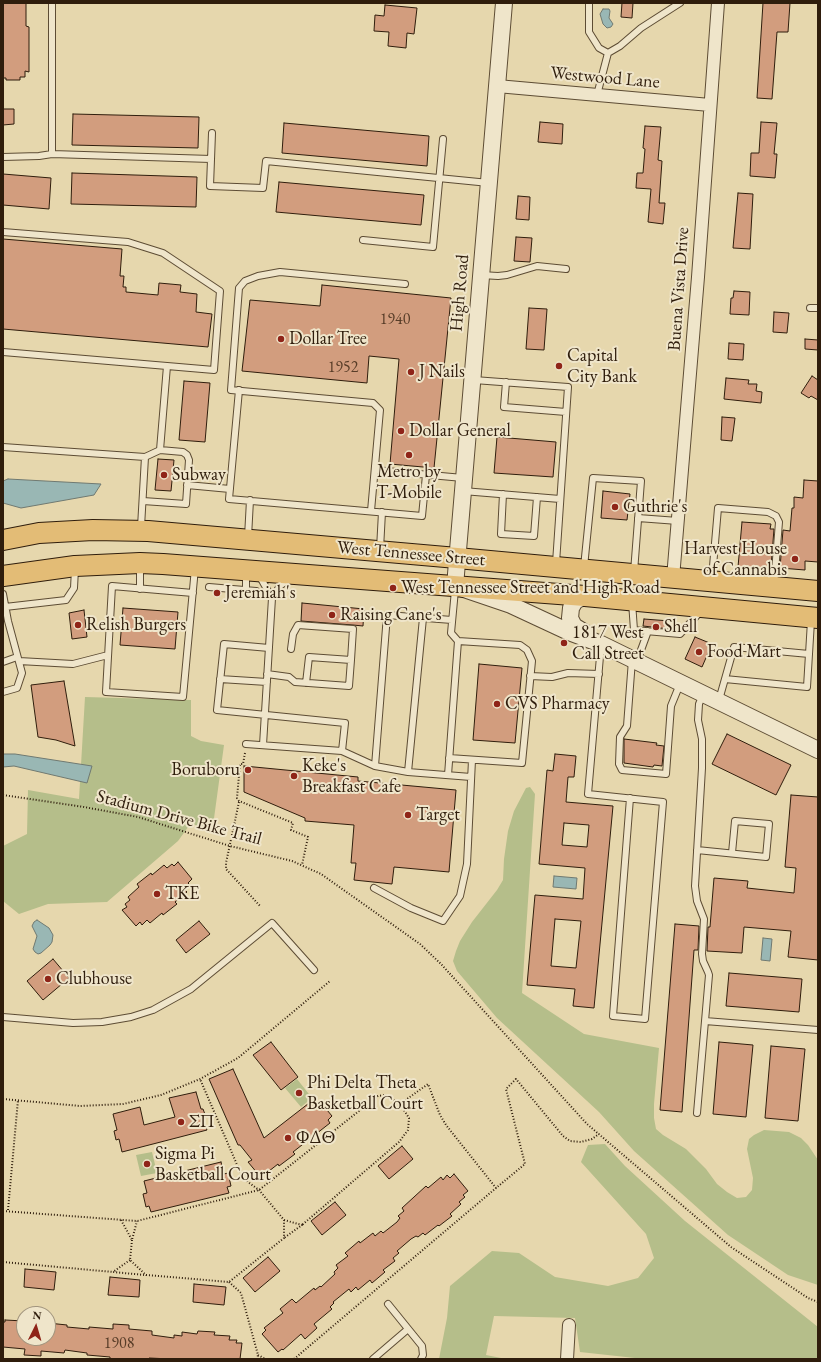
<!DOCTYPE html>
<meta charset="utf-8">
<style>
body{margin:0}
#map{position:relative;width:821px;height:1362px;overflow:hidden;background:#e6d7ad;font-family:"EB Garamond",serif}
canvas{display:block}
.frame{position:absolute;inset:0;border:4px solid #2f1d0c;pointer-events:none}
.north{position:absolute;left:16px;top:1306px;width:40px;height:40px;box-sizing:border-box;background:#efe5ca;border:1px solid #a2957e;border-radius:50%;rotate:5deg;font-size:11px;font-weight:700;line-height:16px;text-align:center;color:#2f1d0c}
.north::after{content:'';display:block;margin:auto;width:14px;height:18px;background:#8f2418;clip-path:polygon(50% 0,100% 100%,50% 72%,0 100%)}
</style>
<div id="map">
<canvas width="821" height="1362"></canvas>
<div class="frame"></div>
<div class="north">N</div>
</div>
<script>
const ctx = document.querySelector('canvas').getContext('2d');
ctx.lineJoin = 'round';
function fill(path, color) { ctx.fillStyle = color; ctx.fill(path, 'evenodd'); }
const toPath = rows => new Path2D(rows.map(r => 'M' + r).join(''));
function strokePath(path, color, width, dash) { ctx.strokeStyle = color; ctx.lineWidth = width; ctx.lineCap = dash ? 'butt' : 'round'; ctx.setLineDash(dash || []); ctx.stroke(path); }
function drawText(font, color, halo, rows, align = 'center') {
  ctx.font = font + ' "EB Garamond",serif'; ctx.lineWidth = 4; ctx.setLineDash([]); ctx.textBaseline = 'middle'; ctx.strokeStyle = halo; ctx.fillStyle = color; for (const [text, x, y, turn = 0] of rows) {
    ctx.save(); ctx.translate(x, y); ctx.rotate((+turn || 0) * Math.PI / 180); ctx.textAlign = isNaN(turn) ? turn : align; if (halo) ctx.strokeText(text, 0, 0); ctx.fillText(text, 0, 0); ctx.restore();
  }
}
fill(toPath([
 [85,697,191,700,191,736,201,741,224,745,212,833,191,823,178,841,107,902,48,904,19,914,3,901,3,846,27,834,28,790,79,799],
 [530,787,535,794,522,993,584,1034,659,1048,654,1104,654,1118,656,1129,663,1135,686,1149,706,1169,717,1184,727,1192,737,1198,746,1197,752,1190,753,1178,747,1149,749,1139,754,1135,764,1130,789,1132,801,1138,808,1145,818,1160,818,1285,788,1275,728,1235,634,1151,599,1112,497,1018,457,971,453,961,456,951,460,941,472,922,497,890,503,880,504,859,508,831,514,811,526,788],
 [297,1079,312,1098,301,1107,285,1088],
 [605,1144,625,1166,685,1221,818,1327,818,1359,644,1359,580,1352,575,1318,494,1316,486,1355,506,1359,439,1359,447,1318,450,1286,492,1251,519,1253,555,1277,608,1286,638,1278,654,1258,646,1234,581,1162,588,1145],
 [152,1152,157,1173,141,1176,136,1155]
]), '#b5be8a');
const water = toPath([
 [603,9,609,9,610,11,609,18,613,24,611,27,607,28,603,24,600,14,603,9],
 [8,479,101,484,94,495,21,508,3,503,3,481,8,479],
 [3,754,15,754,92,766,87,783,14,766,3,767,3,754],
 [554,876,577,878,576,889,553,887,554,876],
 [37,920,49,928,53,935,52,942,50,945,41,953,38,954,35,952,33,949,37,936,32,926,34,922,37,920],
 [763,938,772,939,770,961,761,960,763,938]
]);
fill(water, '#99b7b4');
strokePath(water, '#6f7971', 1);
const building = toPath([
 [3,3,26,3,26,26,29,27,29,72,25,71,25,77,20,77,20,80,6,80,6,78,3,78,3,3],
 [622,3,633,3,632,18,621,17,622,3],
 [763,3,790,3,788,32,777,32,772,99,757,98,763,3],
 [385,5,417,8,414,34,407,33,406,48,388,46,389,32,374,31,375,15,384,16,385,5],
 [3,109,14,109,14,124,3,125,3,109],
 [73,114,199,117,198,148,72,145,73,114],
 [540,122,563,124,562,144,538,142,540,122],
 [761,122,777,123,774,154,777,154,775,178,750,176,751,153,759,153,761,122],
 [284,123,429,136,427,166,282,153,284,123],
 [645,126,661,127,658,160,662,161,659,203,665,203,663,224,648,222,651,189,636,188,637,173,643,173,645,149,643,148,645,126],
 [72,173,197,177,196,207,71,204,72,173],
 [3,174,51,178,49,209,3,205,3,174],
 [279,182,424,195,421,225,276,212,279,182],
 [738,193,753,194,750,249,733,248,738,193],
 [518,196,530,197,529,220,516,219,518,196],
 [516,237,532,238,530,262,514,261,516,237],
 [3,239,122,249,120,276,124,276,123,287,126,287,126,292,158,295,159,283,181,285,180,292,197,294,196,312,212,314,208,347,3,329,3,239],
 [322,285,451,298,434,468,390,464,399,359,369,356,367,383,242,371,250,300,320,306,322,285],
 [734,291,750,292,749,315,730,314,731,298,733,298,734,291],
 [529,308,547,309,544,350,526,349,529,308],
 [774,312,789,313,787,333,773,332,774,312],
 [805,339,818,340,818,350,805,349,805,339],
 [729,343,744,344,743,360,728,359,729,343],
 [812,376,818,380,818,400,811,396,809,398,801,393,812,376],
 [726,378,749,380,748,384,757,384,756,391,762,392,761,403,724,399,726,378],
 [184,381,210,383,205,442,179,440,184,381],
 [722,417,735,418,732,441,721,440,722,417],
 [497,437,556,442,553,477,494,473,497,437],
 [158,459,174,460,171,491,155,490,158,459],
 [804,480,818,481,818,562,805,561,805,570,780,568,783,530,790,531,792,508,794,508,794,497,803,498,804,480],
 [603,491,630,494,627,520,601,518,603,491],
 [742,522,771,524,770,529,774,529,771,567,767,567,767,569,738,567,742,522],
 [302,603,364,609,363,626,353,625,301,621,302,603],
 [123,608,178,612,175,649,120,645,123,608],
 [84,610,87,637,72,639,69,613,84,610],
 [644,619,670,621,669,629,643,626,644,619],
 [695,637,712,644,702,667,685,659,695,637],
 [479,664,522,668,515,743,473,740,479,664],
 [64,681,75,746,56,740,38,737,31,685,64,681],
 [727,734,791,765,776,795,712,764,727,734],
 [624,739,657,743,656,745,664,746,662,766,654,765,653,767,624,763,624,739],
 [555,754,576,756,574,777,568,777,566,802,613,806,594,1008,573,1006,575,989,527,985,535,895,583,899,585,868,539,864,547,770,553,771,555,754],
 [564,823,589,825,587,847,562,845,564,823],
 [555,919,581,921,576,968,551,966,555,919],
 [244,766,358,777,358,781,456,790,449,872,394,867,392,884,354,880,356,863,351,863,354,825,305,821,305,818,244,792,244,766],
 [791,795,818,797,818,960,788,957,791,931,744,927,742,953,707,951,708,927,710,927,714,878,748,881,747,888,794,893,796,868,785,867,791,795],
 [178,862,192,879,188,883,190,885,185,890,187,892,175,902,177,904,163,915,162,913,150,923,147,920,142,925,140,922,136,926,122,910,127,907,125,904,130,900,128,897,139,887,137,884,151,873,152,875,164,865,167,868,172,864,174,866,178,862],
 [199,921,210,934,186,953,176,940,199,921],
 [675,924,699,926,698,950,694,950,682,1112,660,1110,675,924],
 [53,959,69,978,43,1000,27,981,53,959],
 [729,973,802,979,799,1012,726,1006,729,973],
 [271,1042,298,1077,281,1090,253,1055,271,1042],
 [719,1042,753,1045,746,1117,713,1114,719,1042],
 [771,1046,805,1049,798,1121,765,1118,771,1046],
 [233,1069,264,1138,313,1100,318,1107,322,1104,332,1116,328,1120,330,1123,293,1152,295,1154,279,1166,278,1164,264,1175,262,1171,258,1174,248,1162,252,1160,240,1145,238,1145,209,1079,233,1069],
 [196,1092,201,1109,203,1109,206,1117,202,1118,207,1130,122,1152,119,1139,116,1140,114,1131,117,1130,113,1114,140,1107,144,1125,175,1117,169,1098,196,1092],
 [402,1146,413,1159,389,1179,378,1166,402,1146],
 [221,1162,224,1174,228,1173,231,1186,227,1187,229,1193,151,1212,149,1206,146,1207,143,1194,147,1193,144,1181,221,1162],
 [454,1174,468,1191,463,1195,465,1197,459,1202,461,1204,450,1214,452,1216,439,1226,438,1225,425,1235,423,1233,418,1237,416,1236,411,1239,397,1251,399,1253,393,1258,395,1261,383,1270,385,1272,372,1283,370,1280,358,1290,356,1287,351,1292,349,1289,333,1302,334,1303,330,1307,332,1309,314,1324,317,1328,305,1339,301,1334,283,1350,282,1349,278,1352,262,1334,266,1330,264,1328,283,1313,280,1309,292,1299,296,1303,314,1288,315,1290,320,1286,321,1287,335,1274,334,1272,338,1268,336,1265,348,1256,345,1253,359,1241,360,1243,373,1233,375,1236,381,1231,383,1233,397,1222,400,1218,398,1216,404,1211,402,1208,426,1186,428,1188,441,1177,443,1180,447,1175,450,1178,454,1174],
 [335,1202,346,1215,322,1235,311,1221,335,1202],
 [268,1257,280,1271,255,1292,243,1278,268,1257],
 [25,1269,56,1272,54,1290,24,1287,25,1269],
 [110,1277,140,1280,139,1297,108,1295,110,1277],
 [194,1284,226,1287,224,1305,193,1302,194,1284],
 [5,1320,24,1321,24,1338,48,1338,48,1323,67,1325,67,1327,89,1329,89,1327,113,1329,113,1324,129,1325,129,1329,152,1331,152,1335,174,1338,174,1335,182,1336,182,1332,197,1334,198,1331,215,1332,214,1335,230,1336,229,1340,237,1340,236,1343,242,1343,240,1359,171,1359,149,1358,149,1359,110,1359,110,1357,87,1355,87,1353,65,1350,64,1353,41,1351,41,1356,24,1355,25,1349,3,1347,3,1322,5,1322,5,1320]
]);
fill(building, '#d29d7e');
strokePath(building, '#2f1d0c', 1);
const service = toPath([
 [589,3,589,32,599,48,608,53,620,46,641,28,680,3],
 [597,95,608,53],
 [212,133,210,186,263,188,266,161,489,183],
 [52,154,52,3],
 [3,157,39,156,52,154,211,159],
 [3,232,128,242,163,253,220,291,214,370,3,352],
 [363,240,433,247,443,139],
 [481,275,498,276,507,275,537,266,566,269],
 [810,308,818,308],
 [474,380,568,387,556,563],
 [506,382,504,407,566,412],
 [239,390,229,499,422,516,426,475],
 [3,447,145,457,160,450,183,452,187,455,189,460,186,504,143,501],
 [160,450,167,366],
 [375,470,463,478],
 [187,485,230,489],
 [463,491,560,499],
 [503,494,501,534,534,536,537,497],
 [371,511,380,410,373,403,231,390,239,288,245,281,258,276,280,272,405,284],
 [638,518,678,521],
 [141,527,145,457],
 [248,537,250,500],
 [380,549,382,512],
 [584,567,593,478,641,481,634,572],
 [259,575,272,598],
 [712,578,718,508,768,512,776,516,779,522,774,584],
 [209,587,256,591],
 [140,589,140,566],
 [246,590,246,572],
 [193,593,112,586,106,692,183,697,195,568],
 [3,594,8,621,22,673,17,688,3,692],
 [632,602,634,630,680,634,701,611],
 [5,607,66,600,74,588,75,569],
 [601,645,588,794,663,802,645,1019,613,1016,630,798],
 [269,648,224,644,217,710,345,723,342,751],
 [291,649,293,634,298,625,353,629,351,660],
 [632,660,627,726,620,737,619,764,622,770,666,774,671,706,680,684],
 [19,661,73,664,108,655],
 [637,661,648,631],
 [3,662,17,657],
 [267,674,289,677,295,682,349,686,351,660,309,657,306,683],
 [530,676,552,677,568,673,599,674],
 [220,679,267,682],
 [725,679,807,687,811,621],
 [719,700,734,647,809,654],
 [246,744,342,751,375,766,408,772,471,777],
 [263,745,272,598,280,586,290,578],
 [449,758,522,763,532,661,527,650,520,645,458,641,451,633,455,590],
 [375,766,387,615,452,620],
 [408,772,423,618],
 [448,775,458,641],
 [697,850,766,857,769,824,735,821,732,853],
 [374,888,411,908,443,921,460,896,467,864,472,760],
 [3,1017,73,1023,102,1022,131,1017,153,1010,191,989,272,923,314,970],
 [705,1021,818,1030],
 [697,1113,709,975,708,972,703,961,702,954,704,919,697,901,695,886,702,768,702,739,698,720,699,704,703,694],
 [388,1304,422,1346,423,1355,421,1359],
 [373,1359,408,1329]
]);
const minor = toPath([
 [497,86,710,105],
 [673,578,698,277,718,3],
 [567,1359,569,1325]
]);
const tertiary = toPath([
 [504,3,455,586,511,605,569,632,601,644,818,750],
 [585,596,575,601,571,608,570,618,574,626,587,634]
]);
const primary = toPath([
 [3,540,39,533,93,530,148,531,457,558,818,591],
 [3,576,75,566,140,563,163,564,585,596,818,618]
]);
strokePath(service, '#5d4c34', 8);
strokePath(minor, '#5d4c34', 14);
strokePath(tertiary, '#5d4c34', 18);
strokePath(primary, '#2f1d0c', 22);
strokePath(toPath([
 [245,753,243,764,240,764,237,798,239,801,293,823,291,830,308,837,302,865],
 [3,795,84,807,138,817,230,846,292,861,321,874,420,944,441,964,587,1124,731,1247,808,1298,818,1302],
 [239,802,226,863,226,869,261,907],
 [3,1099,80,1106,123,1104,161,1095,200,1079,238,1058,330,981],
 [400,1104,428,1084,440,1115,446,1125,496,1188,525,1164,506,1089,516,1079,563,1136,570,1141,581,1142,592,1139,599,1134],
 [8,1210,18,1100],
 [3,1211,137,1221,259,1190,378,1096,385,1095,400,1104,409,1118,408,1130,399,1142,302,1225],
 [121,1220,132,1240,137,1221],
 [284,1220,302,1225,284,1238],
 [132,1240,130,1260,146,1275,229,1282,284,1238,284,1220,259,1190,248,1182,241,1174,200,1079],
 [130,1260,113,1272,145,1275],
 [3,1262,113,1272],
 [229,1282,241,1293,258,1355,257,1359],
 [258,1355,265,1359],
 [3,1359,5,1359],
 [294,1359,496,1188]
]), '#2f1d0c', 2, [1, 2]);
strokePath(service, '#efe5ca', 6);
strokePath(minor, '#efe5ca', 12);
strokePath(tertiary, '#efe5ca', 16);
strokePath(primary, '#e3bc76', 20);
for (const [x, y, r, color] of [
 [281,339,4,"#8f2418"],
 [559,366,4,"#8f2418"],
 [411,372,4,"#8f2418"],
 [401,431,4,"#8f2418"],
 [409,455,4,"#8f2418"],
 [164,475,4,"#8f2418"],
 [615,507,4,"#8f2418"],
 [795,559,4,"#8f2418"],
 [393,588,4,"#8f2418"],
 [217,593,4,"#8f2418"],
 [332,615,4,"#8f2418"],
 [78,625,4,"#8f2418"],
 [656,627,4,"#8f2418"],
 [564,643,4,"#8f2418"],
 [699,652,4,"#8f2418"],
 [497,704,4,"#8f2418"],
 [248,770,4,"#8f2418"],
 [294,776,4,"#8f2418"],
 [408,815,4,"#8f2418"],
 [157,894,4,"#8f2418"],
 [48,979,4,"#8f2418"],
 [299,1093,4,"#8f2418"],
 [181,1122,4,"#8f2418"],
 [288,1138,4,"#8f2418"],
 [147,1164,4,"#8f2418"]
]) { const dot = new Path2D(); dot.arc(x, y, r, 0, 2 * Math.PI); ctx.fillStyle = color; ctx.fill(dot); strokePath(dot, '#efe5ca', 1.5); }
drawText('16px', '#583d28', null, [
 ["1940",395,320],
 ["1952",343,368],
 ["1908",119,1344]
]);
drawText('18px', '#2f1d0c', '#efe5ca', [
 ["Westwood Lane",605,78,5],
 ["Buena Vista Drive",679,289,-86],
 ["High Road",460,293,-85],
 ["West Tennessee Street",411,554,5],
 ["Stadium Drive Bike Trail",179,818,15]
]);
drawText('18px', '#2f1d0c', '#efe5ca', [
 ["Dollar Tree",289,339],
 ["Capital",567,356],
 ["City Bank",567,377],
 ["J Nails",419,372],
 ["Dollar General",409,431],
 ["Metro by",409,472,"center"],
 ["T-Mobile",409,493,"center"],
 ["Subway",172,475],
 ["Guthrie's",623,507],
 ["Harvest House",787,549,"right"],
 ["of Cannabis",787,570,"right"],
 ["West Tennessee Street and High Road",401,588],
 ["Jeremiah's",225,593],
 ["Raising Cane's",340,615],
 ["Relish Burgers",86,625],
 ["Shell",664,627],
 ["1817 West",572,633],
 ["Call Street",572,654],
 ["Food Mart",707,652],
 ["CVS Pharmacy",505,704],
 ["Keke's",302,766],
 ["Breakfast Cafe",302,787],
 ["Boruboru",240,770,"right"],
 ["Target",416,815],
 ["TKE",165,894],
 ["Clubhouse",56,979],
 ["Phi Delta Theta",307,1083],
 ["Basketball Court",307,1104],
 ["ΣΠ",189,1122],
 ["ΦΔΘ",296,1138],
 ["Sigma Pi",155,1154],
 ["Basketball Court",155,1175]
], 'left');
</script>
